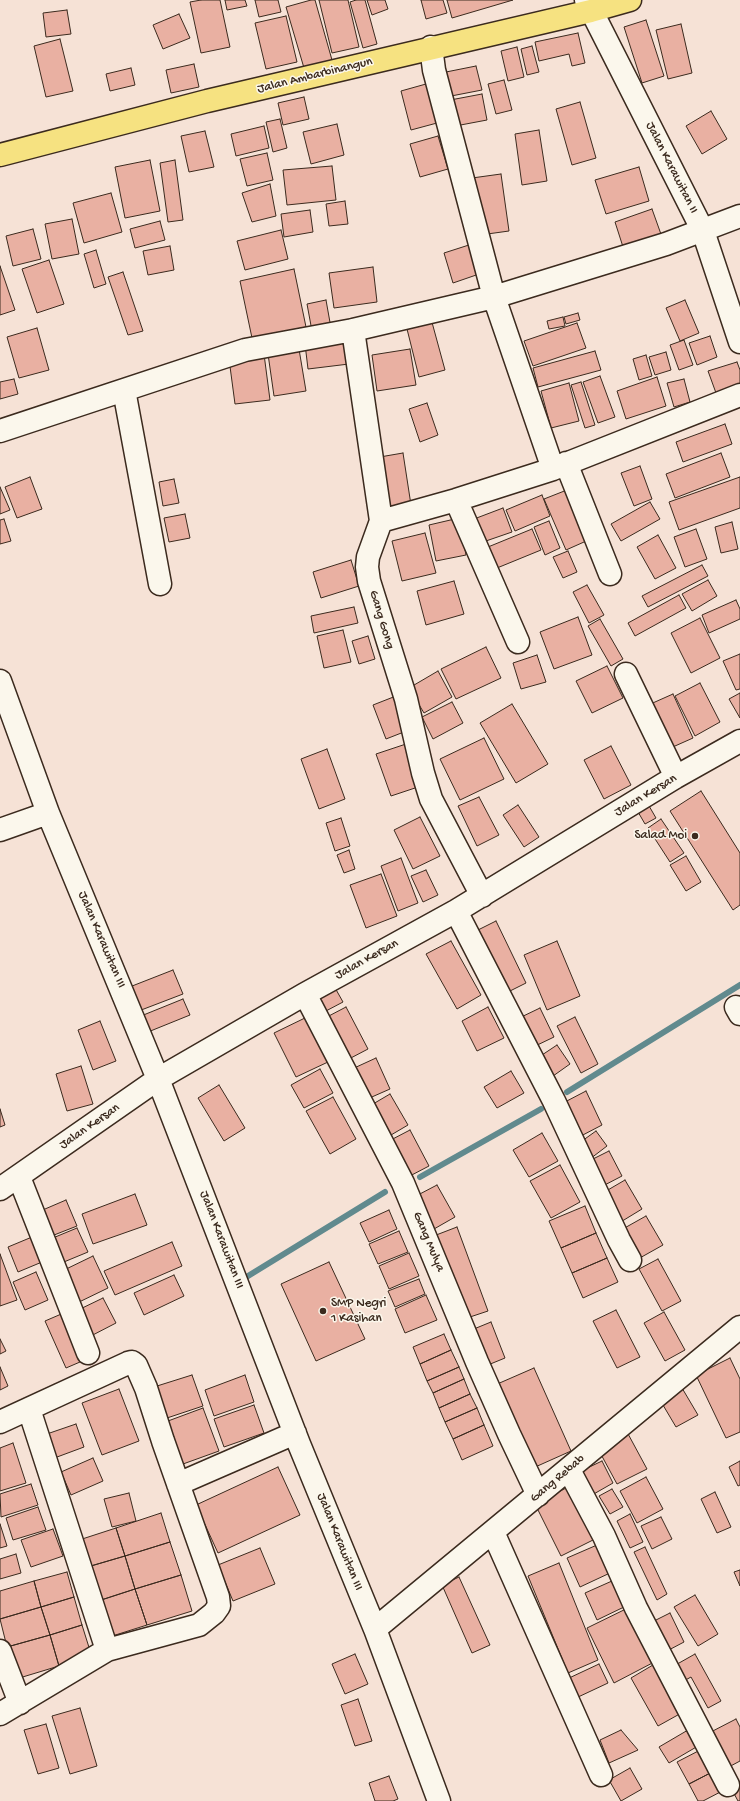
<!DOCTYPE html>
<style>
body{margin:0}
canvas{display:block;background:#f6e2d6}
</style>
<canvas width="740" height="1801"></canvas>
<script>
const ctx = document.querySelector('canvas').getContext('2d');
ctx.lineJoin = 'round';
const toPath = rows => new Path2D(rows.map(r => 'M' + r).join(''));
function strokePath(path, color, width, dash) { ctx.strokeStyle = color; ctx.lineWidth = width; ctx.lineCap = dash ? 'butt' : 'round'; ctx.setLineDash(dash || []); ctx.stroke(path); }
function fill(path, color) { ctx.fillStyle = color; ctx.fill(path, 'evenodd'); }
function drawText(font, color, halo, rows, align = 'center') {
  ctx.font = font + ' "Gochi Hand",sans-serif'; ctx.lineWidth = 3; ctx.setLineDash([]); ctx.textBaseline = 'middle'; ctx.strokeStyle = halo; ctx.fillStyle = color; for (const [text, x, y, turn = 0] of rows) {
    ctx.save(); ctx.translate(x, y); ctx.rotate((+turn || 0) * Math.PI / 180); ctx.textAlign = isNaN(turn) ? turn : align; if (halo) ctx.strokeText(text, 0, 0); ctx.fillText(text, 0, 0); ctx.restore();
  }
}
strokePath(toPath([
 [567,1092,740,985],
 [420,1177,541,1109],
 [248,1276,385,1192]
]), '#618a8e', 6);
const building = toPath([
 [201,0,220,0,230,47,201,53,190,2,201,0],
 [225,0,245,0,247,6,227,10,225,0],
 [255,0,278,0,281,12,259,17,255,0],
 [311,0,315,0,332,60,304,68,286,7,311,0],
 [319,0,348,0,359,47,332,53,319,0],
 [356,0,365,0,377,44,363,48,350,2,356,0],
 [367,0,385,0,388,9,372,15,367,0],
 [421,0,443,0,447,13,426,19,421,0],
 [447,0,513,0,452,18,447,0],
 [67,10,71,34,46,37,43,13,67,10],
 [179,14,190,38,163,49,153,25,179,14],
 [286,16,297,62,266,69,255,23,286,16],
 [646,20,664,76,642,83,624,27,646,20],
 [681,24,692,73,668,79,656,30,681,24],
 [578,33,585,63,572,66,569,54,539,61,535,42,578,33],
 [60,39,73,91,46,97,34,46,60,39],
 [532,46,539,72,527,75,521,49,532,46],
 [517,47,524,77,508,81,501,51,517,47],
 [194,64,199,87,171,93,166,70,194,64],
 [476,66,482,90,446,97,441,73,476,66],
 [131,68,135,85,110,91,106,74,131,68],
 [504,80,512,110,496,114,488,84,504,80],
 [426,84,437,123,411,130,401,91,426,84],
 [482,94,487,120,450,127,445,101,482,94],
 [304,97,309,119,283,125,278,103,304,97],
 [580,102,596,158,572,165,556,109,580,102],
 [711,111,727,139,702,154,686,126,711,111],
 [280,119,287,148,273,152,266,122,280,119],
 [337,124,344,155,311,164,303,132,337,124],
 [264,126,269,148,236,156,231,134,264,126],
 [539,130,547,181,522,185,515,134,539,130],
 [205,131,214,167,189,172,181,136,205,131],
 [438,136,448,169,420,177,410,144,438,136],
 [267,153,273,180,247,186,240,159,267,153],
 [150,160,160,211,125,218,115,167,150,160],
 [175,160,183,220,168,222,160,163,175,160],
 [332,166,336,200,287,205,283,170,332,166],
 [639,167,649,201,606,214,595,180,639,167],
 [501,174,509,231,480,235,472,178,501,174],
 [270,184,276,216,252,222,242,193,270,184],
 [111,193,122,232,84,243,73,203,111,193],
 [345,201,348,224,329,226,326,204,345,201],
 [652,209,662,237,624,250,615,222,652,209],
 [310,210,313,232,284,237,281,214,310,210],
 [72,219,79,254,52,259,45,224,72,219],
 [160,221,165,240,135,248,130,229,160,221],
 [33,229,41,259,13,266,6,236,33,229],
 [281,230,288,259,245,270,237,241,281,230],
 [472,244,482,273,453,283,444,253,472,244],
 [170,246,174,270,148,275,143,251,170,246],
 [96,250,106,284,94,288,84,254,96,250],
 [49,260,64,304,37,313,22,269,49,260],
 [0,266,15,310,0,315,0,266],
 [373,267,377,302,334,308,329,273,373,267],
 [294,269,306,327,252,338,240,281,294,269],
 [123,272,143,331,128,335,108,277,123,272],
 [326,300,331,328,312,331,307,304,326,300],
 [685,300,699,333,680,341,666,308,685,300],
 [578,313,580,320,566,324,564,317,578,313],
 [430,315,445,370,419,377,405,321,430,315],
 [563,317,565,326,549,329,547,321,563,317],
 [577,323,586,348,533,366,524,341,577,323],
 [37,328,49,370,19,378,7,337,37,328],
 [710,336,717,357,697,365,689,343,710,336],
 [345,338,349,364,308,369,305,344,345,338],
 [684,340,693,365,679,370,670,345,684,340],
 [299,349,306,391,274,396,268,354,299,349],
 [410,349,416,385,377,391,372,355,410,349],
 [595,351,601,370,538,387,533,368,595,351],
 [666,352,671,370,655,375,649,357,666,352],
 [264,354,270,400,235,404,229,359,264,354],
 [646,355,652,376,639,380,633,359,646,355],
 [737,362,740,370,740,386,716,393,708,371,737,362],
 [600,376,615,417,598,423,583,382,600,376],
 [657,377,666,406,626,419,617,391,657,377],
 [14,379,18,394,0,399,0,382,14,379],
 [684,379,690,402,674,407,667,383,684,379],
 [581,382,595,425,585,428,571,385,581,382],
 [569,383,579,421,551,428,541,391,569,383],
 [427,403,438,435,420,442,409,409,427,403],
 [725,424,732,444,683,462,676,442,725,424],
 [403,453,411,505,383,509,374,458,403,453],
 [721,453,730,477,675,498,666,474,721,453],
 [640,466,652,499,634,506,621,473,640,466],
 [30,477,42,509,17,518,5,487,30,477],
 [740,477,740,508,679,530,669,502,740,477],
 [174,479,179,503,163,506,159,482,174,479],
 [0,487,10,510,0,514,0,487],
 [572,488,593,538,566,550,544,499,572,488],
 [542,495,550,516,515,531,506,510,542,495],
 [650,502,660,519,621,541,611,524,650,502],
 [503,508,512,532,483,542,474,519,503,508],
 [185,514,190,538,169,542,164,518,185,514],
 [459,518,466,555,436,561,429,525,459,518],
 [4,519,11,541,0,544,0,520,4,519],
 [549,521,560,548,545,555,534,527,549,521],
 [732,522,738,549,721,553,715,527,732,522],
 [532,529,541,550,497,568,488,547,532,529],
 [696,529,707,559,685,567,674,537,696,529],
 [425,533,436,573,402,581,392,541,425,533],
 [658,535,676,568,655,579,637,547,658,535],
 [568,551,577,572,563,578,553,557,568,551],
 [351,560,359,586,321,598,313,572,351,560],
 [702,565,708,576,648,607,642,596,702,565],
 [708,580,717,596,692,611,682,594,708,580],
 [454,581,464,614,426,625,417,591,454,581],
 [587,585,604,615,589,623,573,592,587,585],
 [679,595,686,608,635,636,628,623,679,595],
 [736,600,740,609,740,619,709,633,702,615,736,600],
 [354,607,358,623,314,633,311,616,354,607],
 [578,617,592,655,554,669,540,632,578,617],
 [700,618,720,658,691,673,671,633,700,618],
 [600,619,623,659,611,666,588,626,600,619],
 [343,630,351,662,324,668,317,636,343,630],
 [368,636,375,659,359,664,352,641,368,636],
 [486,647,501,678,456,699,441,669,486,647],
 [740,654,740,689,736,690,723,661,740,654],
 [537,655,546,682,521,689,513,663,537,655],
 [607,666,623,698,592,713,576,681,607,666],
 [438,671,452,697,424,713,409,688,438,671],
 [700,683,720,722,695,736,675,696,700,683],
 [740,693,740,718,729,699,740,693],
 [673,694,693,738,666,750,646,706,673,694],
 [396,696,409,730,386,739,373,705,396,696],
 [452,702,463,723,433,739,422,717,452,702],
 [512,704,548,764,516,783,480,723,512,704],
 [484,738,504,779,460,800,440,759,484,738],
 [406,744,421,786,391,796,376,754,406,744],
 [611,746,631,785,604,799,584,760,611,746],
 [327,749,345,799,319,809,301,759,327,749],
 [701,791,740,853,740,905,733,910,670,811,701,791],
 [479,797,499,835,477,846,458,806,479,797],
 [645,799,656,818,645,824,634,805,645,799],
 [518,805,539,837,524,847,503,815,518,805],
 [420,817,440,856,413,869,394,830,420,817],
 [341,818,350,846,335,851,326,823,341,818],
 [661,819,684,853,670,862,648,828,661,819],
 [349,850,355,869,344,873,337,855,349,850],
 [686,856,701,882,686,891,670,865,686,856],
 [401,858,418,903,398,911,381,866,401,858],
 [426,870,438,895,423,902,411,876,426,870],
 [381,874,397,916,366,928,350,885,381,874],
 [496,921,526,983,500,996,470,934,496,921],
 [451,941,481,995,457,1009,426,954,451,941],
 [557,941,580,996,547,1010,524,955,557,941],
 [173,970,183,994,136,1012,127,988,173,970],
 [334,986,343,1002,324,1012,315,997,334,986],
 [183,999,190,1015,148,1032,141,1016,183,999],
 [346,1007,368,1049,347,1060,325,1018,346,1007],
 [488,1007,504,1038,477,1051,462,1021,488,1007],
 [540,1008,554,1037,529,1049,515,1020,540,1008],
 [307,1017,328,1062,296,1077,274,1033,307,1017],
 [575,1017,598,1064,581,1073,557,1026,575,1017],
 [100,1021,116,1061,93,1070,78,1030,100,1021],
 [557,1045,570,1064,546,1081,533,1061,557,1045],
 [376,1058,390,1089,365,1100,352,1069,376,1058],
 [81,1066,93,1104,67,1111,56,1074,81,1066],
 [320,1069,333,1093,304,1108,291,1085,320,1069],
 [511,1071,524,1093,497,1108,484,1087,511,1071],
 [219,1085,245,1128,224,1141,198,1098,219,1085],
 [586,1091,602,1125,579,1137,563,1103,586,1091],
 [390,1094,408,1125,391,1135,373,1104,390,1094],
 [333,1097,356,1139,330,1154,306,1111,333,1097],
 [0,1109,5,1125,0,1127,0,1109],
 [410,1130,429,1166,406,1178,387,1142,410,1130],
 [596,1131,607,1146,586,1162,575,1146,596,1131],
 [542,1133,558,1161,529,1177,513,1150,542,1133],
 [609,1151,622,1176,597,1189,585,1163,609,1151],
 [560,1165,580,1202,551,1218,530,1181,560,1165],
 [625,1180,642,1209,619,1223,601,1194,625,1180],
 [437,1185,455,1217,434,1229,416,1196,437,1185],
 [135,1194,147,1225,93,1244,82,1214,135,1194],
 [66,1200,77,1226,49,1237,38,1212,66,1200],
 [585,1206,596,1233,561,1248,549,1221,585,1206],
 [389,1210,397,1229,369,1242,360,1223,389,1210],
 [646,1216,663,1245,638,1259,621,1230,646,1216],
 [457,1227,488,1311,461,1320,431,1237,457,1227],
 [77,1228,88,1252,59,1264,48,1240,77,1228],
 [399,1231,408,1252,378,1264,369,1244,399,1231],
 [596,1233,607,1258,572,1273,561,1248,596,1233],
 [32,1237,42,1262,18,1272,8,1247,32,1237],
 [172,1242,182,1266,115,1295,104,1271,172,1242],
 [409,1253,419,1276,389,1289,379,1266,409,1253],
 [0,1254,17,1300,0,1306,0,1254],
 [93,1256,108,1288,75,1304,60,1272,93,1256],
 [607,1258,618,1282,583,1298,572,1273,607,1258],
 [658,1259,681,1301,662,1311,639,1269,658,1259],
 [329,1262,365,1339,316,1361,281,1284,329,1262],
 [36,1272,48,1300,25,1310,13,1282,36,1272],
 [174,1275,184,1296,144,1315,134,1293,174,1275],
 [419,1279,425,1294,395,1307,388,1291,419,1279],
 [426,1295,437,1320,405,1333,395,1309,426,1295],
 [103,1298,116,1323,87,1338,74,1312,103,1298],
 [616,1310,640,1357,617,1368,593,1321,616,1310],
 [66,1312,87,1359,66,1368,45,1321,66,1312],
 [664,1312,685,1350,665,1361,644,1323,664,1312],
 [491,1322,505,1358,483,1367,469,1331,491,1322],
 [444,1334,451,1350,420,1364,413,1347,444,1334],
 [0,1339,6,1351,0,1354,0,1339],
 [451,1350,459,1367,427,1381,420,1364,451,1350],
 [730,1358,740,1379,740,1432,726,1438,696,1375,730,1358],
 [0,1367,8,1386,0,1390,0,1367],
 [459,1367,464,1379,433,1393,427,1381,459,1367],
 [534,1368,571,1451,533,1468,495,1385,534,1368],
 [192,1375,203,1406,167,1418,157,1386,192,1375],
 [245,1375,254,1402,214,1416,205,1390,245,1375],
 [464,1379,470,1394,439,1408,433,1393,464,1379],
 [682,1388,698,1415,676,1427,660,1400,682,1388],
 [119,1389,139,1441,102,1455,82,1403,119,1389],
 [470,1394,477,1408,445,1422,439,1408,470,1394],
 [254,1405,264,1433,224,1447,214,1419,254,1405],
 [203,1408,219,1451,183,1464,168,1421,203,1408],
 [477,1408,484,1425,453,1439,445,1422,477,1408],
 [76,1424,84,1447,49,1460,41,1436,76,1424],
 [484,1425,493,1446,462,1460,453,1439,484,1425],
 [627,1432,647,1469,617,1484,597,1447,627,1432],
 [13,1443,26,1483,0,1491,0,1448,13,1443],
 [93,1458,103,1481,71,1495,61,1472,93,1458],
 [602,1461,613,1483,592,1495,579,1472,602,1461],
 [740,1461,740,1485,738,1486,729,1467,740,1461],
 [278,1467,300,1515,218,1553,196,1505,278,1467],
 [646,1477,663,1509,637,1523,620,1491,646,1477],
 [31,1484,38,1505,1,1517,0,1494,31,1484],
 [572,1485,599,1537,561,1556,535,1504,572,1485],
 [612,1489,623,1507,610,1514,599,1496,612,1489],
 [715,1492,731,1527,717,1533,701,1499,715,1492],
 [129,1493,136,1521,112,1527,104,1499,129,1493],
 [38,1507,46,1530,13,1540,6,1518,38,1507],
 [161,1513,170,1542,125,1556,116,1528,161,1513],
 [630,1514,643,1542,630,1548,617,1521,630,1514],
 [661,1517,672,1539,652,1549,641,1526,661,1517],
 [0,1524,7,1546,0,1548,0,1524],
 [116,1528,125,1556,84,1568,76,1541,116,1528],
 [53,1529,63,1556,31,1567,21,1540,53,1529],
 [170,1542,181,1575,135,1589,125,1556,170,1542],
 [597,1545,610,1573,580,1587,567,1558,597,1545],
 [645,1547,667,1594,657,1600,634,1552,645,1547],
 [260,1548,275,1584,233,1601,218,1565,260,1548],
 [16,1554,21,1573,0,1579,0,1559,16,1554],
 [125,1556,135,1589,95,1602,84,1568,125,1556],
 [559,1563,598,1660,568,1673,528,1576,559,1563],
 [740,1570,740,1586,734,1572,740,1570],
 [67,1572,74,1597,41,1607,34,1581,67,1572],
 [181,1575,192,1611,147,1625,135,1589,181,1575],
 [459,1577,490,1645,472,1653,442,1585,459,1577],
 [34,1581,41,1607,0,1619,0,1591,34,1581],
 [612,1581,624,1607,597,1620,585,1593,612,1581],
 [135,1589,147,1625,106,1638,95,1602,135,1589],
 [695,1595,718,1634,698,1646,674,1607,695,1595],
 [74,1597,82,1625,50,1635,41,1607,74,1597],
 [632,1606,660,1659,614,1683,587,1628,632,1606],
 [41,1607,50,1635,7,1647,0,1619,41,1607],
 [670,1613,684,1642,665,1652,650,1623,670,1613],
 [82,1625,92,1657,59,1666,50,1635,82,1625],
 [50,1635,59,1666,16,1679,7,1647,50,1635],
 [355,1654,368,1684,345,1694,332,1664,355,1654],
 [695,1654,721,1701,708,1708,691,1677,680,1683,672,1667,695,1654],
 [658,1662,685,1711,658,1726,631,1678,658,1662],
 [599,1664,608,1683,576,1698,567,1679,599,1664],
 [358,1699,372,1741,355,1746,341,1705,358,1699],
 [80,1708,97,1766,70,1774,52,1716,80,1708],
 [736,1719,740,1727,740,1761,725,1769,707,1734,736,1719],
 [46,1724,59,1768,38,1774,24,1730,46,1724],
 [621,1730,638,1750,609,1763,600,1740,621,1730],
 [688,1730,698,1746,669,1763,659,1747,688,1730],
 [706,1747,718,1769,689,1784,677,1762,706,1747],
 [630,1768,642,1789,621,1801,609,1780,630,1768],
 [718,1769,728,1788,703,1801,698,1801,689,1784,718,1769],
 [389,1776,398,1799,393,1801,375,1801,369,1783,389,1776],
 [740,1783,740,1801,738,1801,731,1788,740,1783]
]);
fill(building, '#e9b0a2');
strokePath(building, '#3b2a1e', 1);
const minor = toPath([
 [586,0,703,231,740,342],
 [431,47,434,70,494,297,553,469],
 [353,330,381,521,368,557,367,567,369,581,406,699,423,773,431,799,482,896],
 [124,390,160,584],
 [0,431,245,350,353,330,494,297,666,244,740,216],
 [566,463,610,574],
 [456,500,518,642],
 [381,521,456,500,553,469,740,395],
 [626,674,672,769,674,778],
 [0,681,48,813,158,1079,299,1444,375,1629,439,1801],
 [0,830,48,813],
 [456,911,554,1101,619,1240,630,1260],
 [305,994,403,1183,477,1362,509,1434,538,1495],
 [736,1007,740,1014],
 [19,1177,88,1353],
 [0,1189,158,1079,305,994,456,911,674,778,740,741],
 [29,1409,107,1650],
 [0,1422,128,1363,132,1362,136,1365,146,1388,163,1441,218,1597,219,1606,214,1613,199,1625,107,1650,0,1714],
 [569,1470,604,1536,636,1608,728,1785],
 [178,1484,295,1433],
 [493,1532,601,1775],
 [375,1629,740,1327],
 [0,1651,20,1703]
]);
const major = toPath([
 [0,155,207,101,591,11,630,0]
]);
strokePath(minor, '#3b2a1e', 25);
strokePath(major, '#3b2a1e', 25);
strokePath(minor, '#fbf7ec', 22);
strokePath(major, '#f6e281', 22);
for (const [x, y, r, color] of [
 [695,836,4,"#3b2a1e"],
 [323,1311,4,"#3b2a1e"]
]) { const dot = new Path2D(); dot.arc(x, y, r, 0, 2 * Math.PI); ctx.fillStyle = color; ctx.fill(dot); strokePath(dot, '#fbf7ec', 1.5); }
drawText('13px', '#3b2a1e', '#fbf7ec', [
 ["Jalan Ambarbinangun",315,76,-14],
 ["Jalan Karawitan II",671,168,63],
 ["Gang Gong",381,620,73],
 ["Jalan Kersan",646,796,-31],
 ["Jalan Karawitan III",101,940,67],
 ["Jalan Kersan",367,960,-29],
 ["Jalan Kersan",90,1127,-35],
 ["Jalan Karawitan III",221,1240,69],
 ["Gang Mulya",428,1242,67],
 ["Gang Rebab",558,1479,-40],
 ["Jalan Karawitan III",339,1542,68]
]);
drawText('13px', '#3b2a1e', '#fbf7ec', [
 ["Salad Moi",687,836],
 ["SMP Negri",331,1304,"left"],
 ["1 Kasihan",331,1319,"left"]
], 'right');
</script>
